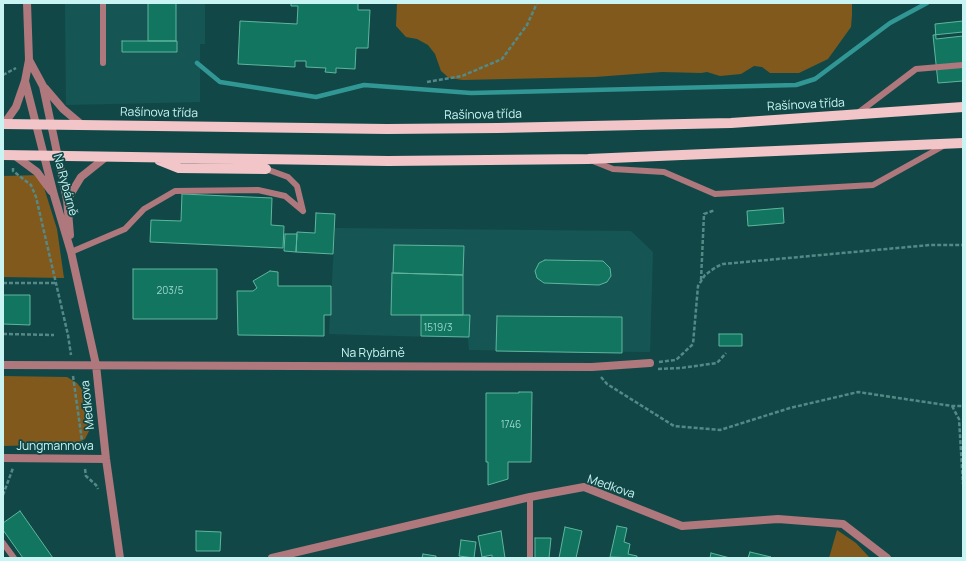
<!DOCTYPE html>
<meta charset="utf-8">
<style>
body{margin:0}
#map{position:relative;width:966px;height:561px;overflow:hidden;background:#114847;font-family:Manrope,sans-serif}
canvas{display:block}
.frame{position:absolute;inset:0;border:4px solid #c8f5f3;pointer-events:none}
</style>
<div id="map">
<canvas width="966" height="561"></canvas>
<div class="frame"></div>
</div>
<script>
const ctx = document.querySelector('canvas').getContext('2d');
ctx.lineJoin = 'round';
function fill(path, color) { ctx.fillStyle = color; ctx.fill(path, 'evenodd'); }
const toPath = rows => new Path2D(rows.map(r => 'M' + r).join(''));
function strokePath(path, color, width, dash) { ctx.strokeStyle = color; ctx.lineWidth = width; ctx.lineCap = dash ? 'butt' : 'round'; ctx.setLineDash(dash || []); ctx.stroke(path); }
function drawText(font, color, halo, rows, align = 'center') {
  ctx.font = font + ' Manrope,sans-serif'; ctx.lineWidth = 3.5; ctx.setLineDash([]); ctx.textBaseline = 'middle'; ctx.strokeStyle = halo; ctx.fillStyle = color; for (const [text, x, y, turn = 0] of rows) {
    ctx.save(); ctx.translate(x, y); ctx.rotate((+turn || 0) * Math.PI / 180); ctx.textAlign = isNaN(turn) ? turn : align; if (halo) ctx.strokeText(text, 0, 0); ctx.fillText(text, 0, 0); ctx.restore();
  }
}
fill(toPath([
 [65,3,205,3,205,44,200,44,200,102,66,105],
 [335,228,631,231,653,252,650,352,469,350,468,338,329,334]
]), '#155655');
fill(toPath([
 [397,3,852,3,852,15,851,27,828,59,799,73,770,73,762,67,754,66,741,74,720,76,707,72,701,73,662,72,595,77,463,80,449,78,441,71,435,54,428,45,417,39,406,37,396,26],
 [40,175,57,229,64,278,3,277,3,176],
 [3,376,67,377,77,383,85,393,90,429,85,439,75,444,3,446],
 [837,530,856,543,870,558,829,558]
]), '#81591c');
strokePath(toPath([
 [197,63,220,82,316,97,364,85,471,93,796,85,815,79,890,23,927,3]
]), '#319795', 4.5);
const building = toPath([
 [148,3,176,3,176,41,148,41,148,3],
 [291,3,358,3,358,10,370,10,368,48,356,48,355,69,336,68,336,73,325,72,326,68,306,67,306,61,295,61,295,67,238,64,240,21,297,24,298,6,291,6,291,3],
 [963,21,963,36,936,39,935,24,963,21],
 [963,32,963,81,938,83,933,35,963,32],
 [122,41,177,41,177,52,122,52,122,41],
 [182,194,272,198,271,225,284,226,283,248,150,242,151,220,181,221,182,194],
 [783,208,784,223,748,226,747,211,783,208],
 [316,213,335,214,333,254,296,252,297,232,315,233,316,213],
 [285,234,297,234,296,252,284,251,285,234],
 [394,245,464,246,463,275,393,273,394,245],
 [545,260,603,261,610,268,611,276,607,282,599,285,544,283,537,278,535,271,539,263,545,260],
 [133,269,217,269,217,319,133,319,133,269],
 [270,271,278,272,278,286,331,286,331,315,324,315,324,336,238,335,237,291,253,291,257,288,253,281,270,271],
 [392,273,463,275,463,315,391,315,392,273],
 [3,295,30,295,30,325,3,324,3,295],
 [421,315,470,315,469,337,421,336,421,315],
 [497,316,622,317,622,353,496,351,497,316],
 [719,334,742,334,742,346,719,346,719,334],
 [519,392,532,392,531,462,508,462,508,479,488,485,488,462,486,462,486,393,519,393,519,392],
 [20,511,53,558,23,558,3,530,3,523,20,511],
 [617,526,627,528,624,542,630,544,628,554,637,556,637,558,610,557,617,526],
 [565,527,582,531,576,558,559,558,565,527],
 [196,531,221,532,220,551,196,551,196,531],
 [501,531,505,558,492,558,492,555,482,557,478,536,501,531],
 [535,538,551,538,549,558,535,558,535,538],
 [461,540,476,542,474,558,459,556,461,540],
 [750,552,771,557,748,558,750,552],
 [711,553,730,558,710,558,711,553],
 [423,554,436,556,436,558,422,558,423,554]
]);
fill(building, '#127560');
strokePath(building, '#5fb69e', 1);
strokePath(toPath([
 [3,75,16,68],
 [427,82,462,76,502,59,527,25,537,3],
 [13,168,13,171,31,185,36,197,68,335,71,355],
 [701,280,704,214,715,210],
 [3,283,56,283],
 [3,334,54,335],
 [659,362,676,360,693,344,698,286,705,275,716,267,723,264,930,245,963,245],
 [658,369,681,368,717,363,726,353],
 [73,376,83,448],
 [601,377,607,384,674,426,720,430,790,408,858,392,952,406,963,406],
 [952,406,959,419,963,484],
 [85,469,86,476,96,485,98,489],
 [3,495,13,468]
]), '#558987', 2.5, [4, 2]);
strokePath(toPath([
 [103,63,103,3],
 [858,113,916,69,963,65],
 [593,161,613,169,664,172,715,194,873,185,945,145],
 [266,169,288,177,297,186,303,211],
 [71,252,125,229,144,209,175,191,258,190,285,196,303,211],
 [530,497,530,558],
 [3,543,14,558]
]), '#ae787d', 6);
strokePath(toPath([
 [27,3,29,60,25,81,54,195,71,252,96,365,106,459,120,558],
 [29,60,43,86,67,200,70,235],
 [45,88,63,109,82,125],
 [4,124,16,107,25,81],
 [14,155,37,172,51,191],
 [67,200,81,177,106,157],
 [3,365,592,367,650,363],
 [3,458,106,459],
 [272,558,530,497,584,487,682,526,778,519,843,524,887,558]
]), '#ae787d', 8);
strokePath(toPath([
 [3,124,387,129,498,128,731,123,963,107],
 [3,155,388,161,588,159,963,143],
 [159,160,179,168,266,169]
]), '#f2c5c8', 10);
drawText('10px', '#9ad5ce', null, [
 ["203/5",170,291],
 ["1519/3",438,328],
 ["1746",511,425]
]);
drawText('12px', '#c8f5f3', '#114847', [
 ["Rašínova třída",806,105,-3],
 ["Rašínova třída",159,113,1],
 ["Rašínova třída",483,115,-1],
 ["Na Rybárně",65,185,75],
 ["Na Rybárně",373,354],
 ["Medkova",88,405,-96],
 ["Jungmannova",55,447],
 ["Medkova",611,487,19]
]);
</script>
